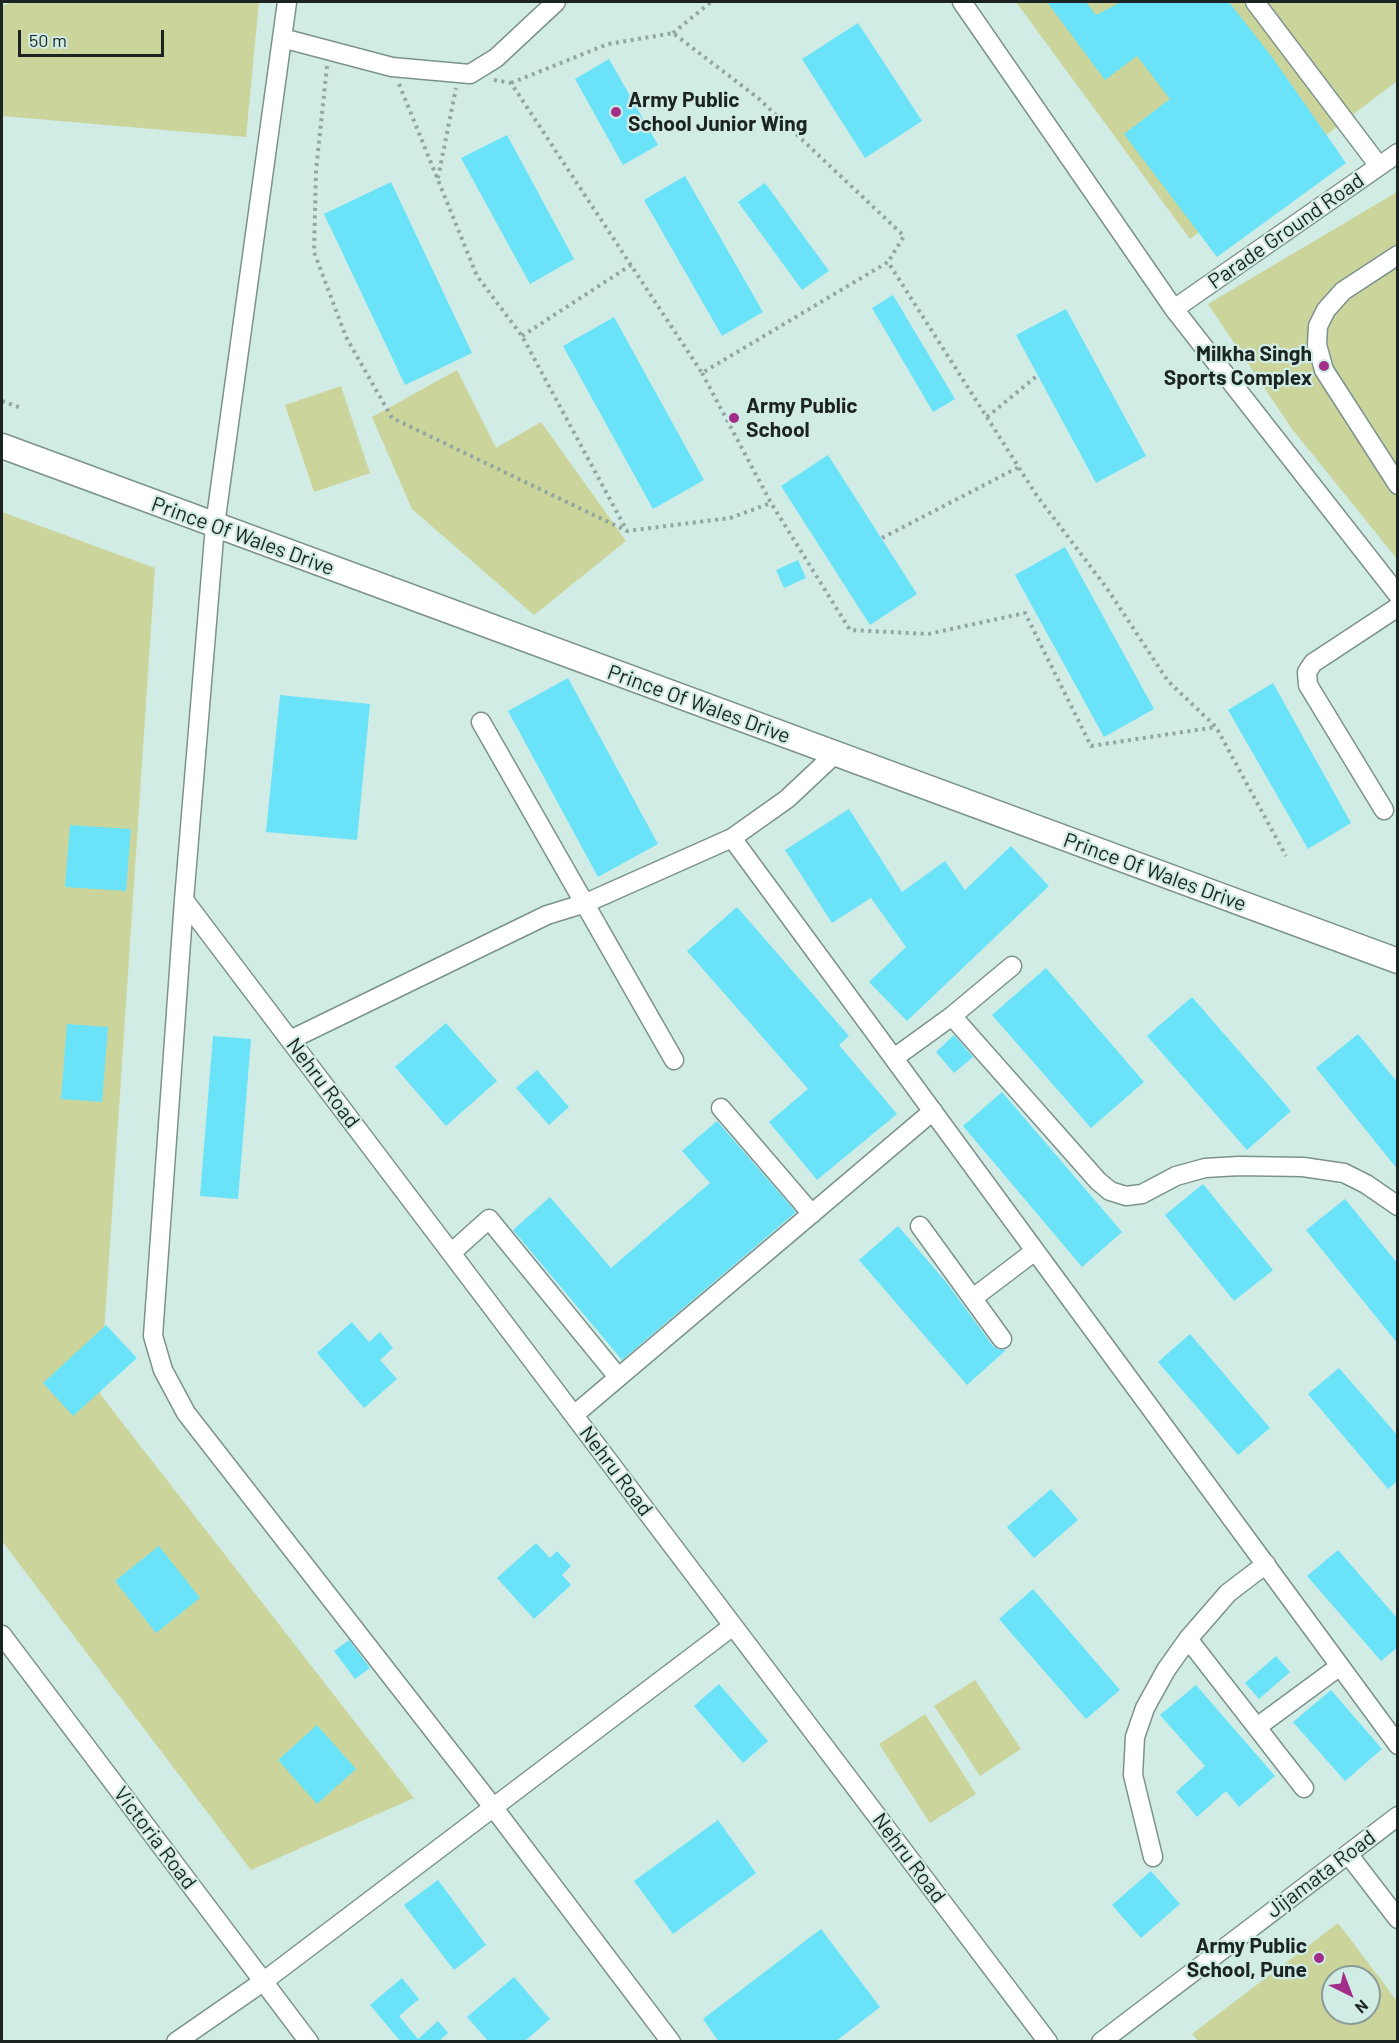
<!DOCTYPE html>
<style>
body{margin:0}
#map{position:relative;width:1399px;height:2043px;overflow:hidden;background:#d1ebe5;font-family:Barlow,sans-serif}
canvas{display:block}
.frame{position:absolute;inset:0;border:3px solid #1b2422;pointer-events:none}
.north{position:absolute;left:1321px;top:1965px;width:60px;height:60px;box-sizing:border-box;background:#d1ebe5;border:2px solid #889b97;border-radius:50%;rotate:138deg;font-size:16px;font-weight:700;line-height:24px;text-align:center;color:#1b2422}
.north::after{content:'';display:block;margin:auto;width:21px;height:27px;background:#a22e89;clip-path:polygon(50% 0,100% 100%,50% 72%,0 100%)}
.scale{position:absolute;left:18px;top:30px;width:146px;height:27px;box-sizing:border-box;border:3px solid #1b2422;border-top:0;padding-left:8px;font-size:18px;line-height:21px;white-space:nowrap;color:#1b2422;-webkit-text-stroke:4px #d1ebe5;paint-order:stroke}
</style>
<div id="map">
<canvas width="1399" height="2043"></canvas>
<div class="frame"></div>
<div class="north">N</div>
<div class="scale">50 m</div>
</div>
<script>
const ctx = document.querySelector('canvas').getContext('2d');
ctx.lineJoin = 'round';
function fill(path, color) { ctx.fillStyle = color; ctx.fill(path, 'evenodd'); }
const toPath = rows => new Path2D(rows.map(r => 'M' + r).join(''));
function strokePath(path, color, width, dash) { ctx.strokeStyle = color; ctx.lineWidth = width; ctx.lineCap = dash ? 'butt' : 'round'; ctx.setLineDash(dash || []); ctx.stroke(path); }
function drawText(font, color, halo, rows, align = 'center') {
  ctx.font = font + ' Barlow,sans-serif'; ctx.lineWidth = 4.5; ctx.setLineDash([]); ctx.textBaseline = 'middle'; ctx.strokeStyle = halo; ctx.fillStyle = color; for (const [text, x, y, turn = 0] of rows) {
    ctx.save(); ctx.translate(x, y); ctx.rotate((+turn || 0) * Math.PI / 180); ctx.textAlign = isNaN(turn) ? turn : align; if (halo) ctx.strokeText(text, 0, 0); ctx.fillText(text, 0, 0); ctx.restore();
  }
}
fill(toPath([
 [12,2,259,2,246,137,2,116,2,6],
 [1016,2,1397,2,1397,81,1190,239],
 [1397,192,1397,559,1292,429,1208,304],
 [457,370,496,448,541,422,626,541,534,615,412,509,372,417],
 [341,386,370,473,314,492,285,405],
 [2,512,155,568,100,1394,414,1798,251,1870,2,1541],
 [975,1680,1021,1749,980,1776,934,1706],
 [925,1714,976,1794,930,1823,879,1744],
 [1338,1923,1397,2001,1397,2041,1198,2041,1192,2034],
 [1333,1977,1369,1977,1369,2013,1333,2013]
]), '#cbd59b');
fill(toPath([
 [1047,2,1086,2,1096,15,1121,2,1229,2,1272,57,1346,163,1217,257,1124,134,1170,99,1137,56,1105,80],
 [858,23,922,121,865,158,802,59],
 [609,59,658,145,623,165,575,79],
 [507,135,574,259,530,284,461,158],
 [685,176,763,312,722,336,644,200],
 [391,182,472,353,405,385,324,214],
 [765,183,829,271,802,290,738,202],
 [893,295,955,399,933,412,872,308],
 [1066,309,1146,456,1096,483,1016,335],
 [614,317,704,480,653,509,563,346],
 [828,455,917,594,870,625,781,486],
 [1065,547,1154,709,1104,737,1015,575],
 [798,560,806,578,784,588,776,570],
 [568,678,658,844,598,877,508,711],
 [1273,683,1351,823,1308,849,1228,710],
 [280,695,370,704,357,840,266,832],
 [849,809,902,892,945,861,965,890,1011,846,1049,886,907,1021,869,982,906,947,871,898,832,923,785,850],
 [70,825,131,829,126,891,65,887],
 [737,907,849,1036,839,1045,897,1114,817,1180,769,1122,808,1089,687,951],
 [1046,968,1144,1082,1091,1128,992,1015],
 [1192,997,1291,1111,1247,1150,1147,1036],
 [446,1023,497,1081,446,1126,395,1067],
 [67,1024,108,1027,102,1102,61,1099],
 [1358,1034,1398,1083,1398,1170,1316,1068],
 [954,1035,973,1057,954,1073,936,1052],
 [213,1036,251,1039,238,1199,200,1196],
 [537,1070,569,1107,549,1125,516,1088],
 [1002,1092,1122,1232,1082,1267,963,1126],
 [717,1121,796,1212,622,1360,513,1230,550,1197,611,1268,710,1183,682,1151],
 [1203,1184,1273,1270,1234,1301,1165,1215],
 [1345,1199,1398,1264,1398,1344,1306,1230],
 [898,1226,946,1282,993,1346,998,1349,1006,1350,967,1385,859,1260],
 [352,1322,369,1342,380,1332,393,1348,380,1360,397,1379,364,1408,317,1353],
 [106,1325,137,1358,73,1416,43,1383],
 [1190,1334,1270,1428,1238,1455,1158,1362],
 [1339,1368,1398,1436,1398,1481,1388,1489,1308,1394],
 [1051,1489,1078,1520,1034,1558,1007,1527],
 [536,1543,550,1558,557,1551,571,1566,562,1575,571,1585,534,1619,497,1578],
 [159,1546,200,1598,156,1633,115,1581],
 [1338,1550,1398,1619,1398,1647,1381,1661,1307,1576],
 [1033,1589,1120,1690,1086,1719,999,1619],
 [349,1640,370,1668,355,1679,334,1651],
 [1276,1656,1290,1672,1259,1699,1245,1683],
 [719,1684,768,1741,743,1763,694,1706],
 [1196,1685,1275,1776,1239,1807,1226,1791,1197,1817,1176,1792,1205,1766,1160,1715],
 [1331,1690,1382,1749,1345,1781,1293,1722],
 [317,1725,356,1769,317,1804,278,1760],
 [718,1820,756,1873,673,1934,634,1881],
 [1151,1871,1180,1904,1141,1938,1112,1905],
 [438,1880,486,1945,454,1970,404,1905],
 [821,1929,880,2007,835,2042,719,2042,703,2019],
 [514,1977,550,2019,524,2042,489,2042,467,2017],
 [402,1978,419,1999,399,2016,418,2039,438,2021,448,2033,438,2042,401,2042,370,2005]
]), '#6ae3f9');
const minor = toPath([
 [287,2,215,525,184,900,153,1336,163,1370,186,1413,493,1807,671,2042],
 [962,2,1174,309,1398,595],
 [1255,2,1379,166],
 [282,38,392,67,470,74,496,58,556,2],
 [1398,255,1343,291,1326,310,1318,326,1317,345,1324,370,1398,485],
 [1174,309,1398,153],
 [481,722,674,1060],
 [1384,810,1308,685,1307,672,1313,663,1398,607],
 [732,838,1398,1745],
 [184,900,1048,2042],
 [952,1016,1098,1181,1110,1191,1126,1196,1142,1194,1176,1176,1205,1168,1239,1166,1303,1167,1344,1173,1366,1184,1398,1206],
 [290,1040,547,915,586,903,732,838,787,799,835,754],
 [894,1058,952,1016,1012,966],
 [721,1108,812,1214],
 [920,1226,1002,1339],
 [451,1253,489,1219,618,1377],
 [973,1298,1035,1251],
 [574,1415,933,1111],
 [2,1635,309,2042],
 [1188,1639,1304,1788],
 [1257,1727,1340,1666],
 [1348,1854,1398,1919],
 [1153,1857,1133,1775,1135,1737,1145,1708,1166,1670,1188,1639,1228,1593,1266,1564],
 [176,2042,264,1981,733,1626],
 [1101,2042,1398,1816]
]);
const major = toPath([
 [2,446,1398,961]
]);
strokePath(minor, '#7b928d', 21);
strokePath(major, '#7b928d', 27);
strokePath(toPath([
 [673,33,711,2],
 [327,66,316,171,314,252,346,337,392,418,627,531],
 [494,80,511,83,702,373,888,262,1037,496,1106,587,1168,681,1216,727,1286,856],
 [511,83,608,44,673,33,758,98,904,236,888,262],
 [399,84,477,276,522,336,627,531,730,518,771,503],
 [438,178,456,88],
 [522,336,631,265],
 [702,373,771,503,850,630,928,634,1025,613,1091,746,1216,727],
 [2,401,21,408],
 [987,417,1038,375],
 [882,538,1019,467]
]), '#92a6a2', 4, [3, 4.5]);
strokePath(minor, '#fff', 18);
strokePath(major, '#fff', 24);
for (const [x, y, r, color] of [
 [616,112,6,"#a22e89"],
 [1324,366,6,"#a22e89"],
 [734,418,6,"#a22e89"],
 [1319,1958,6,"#a22e89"]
]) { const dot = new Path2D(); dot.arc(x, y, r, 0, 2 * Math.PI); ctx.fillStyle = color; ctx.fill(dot); strokePath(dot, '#d1ebe5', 2); }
drawText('bold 21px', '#1b2422', '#d1ebe5', [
 ["Army Public",628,100],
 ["School Junior Wing",628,124],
 ["Milkha Singh",1312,354,"right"],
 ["Sports Complex",1312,378,"right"],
 ["Army Public",746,406],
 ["School",746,430],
 ["Army Public",1307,1946,"right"],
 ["School, Pune",1307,1970,"right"]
], 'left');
drawText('21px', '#1b2422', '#d1ebe5', [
 ["Parade Ground Road",1286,231,-35],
 ["Prince Of Wales Drive",243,536,20],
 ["Prince Of Wales Drive",699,704,20],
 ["Prince Of Wales Drive",1155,872,20],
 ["Nehru Road",323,1083,53],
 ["Nehru Road",616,1471,53],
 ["Victoria Road",155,1838,53],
 ["Nehru Road",909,1858,53],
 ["Jijamata Road",1321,1874,-37]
]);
</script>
